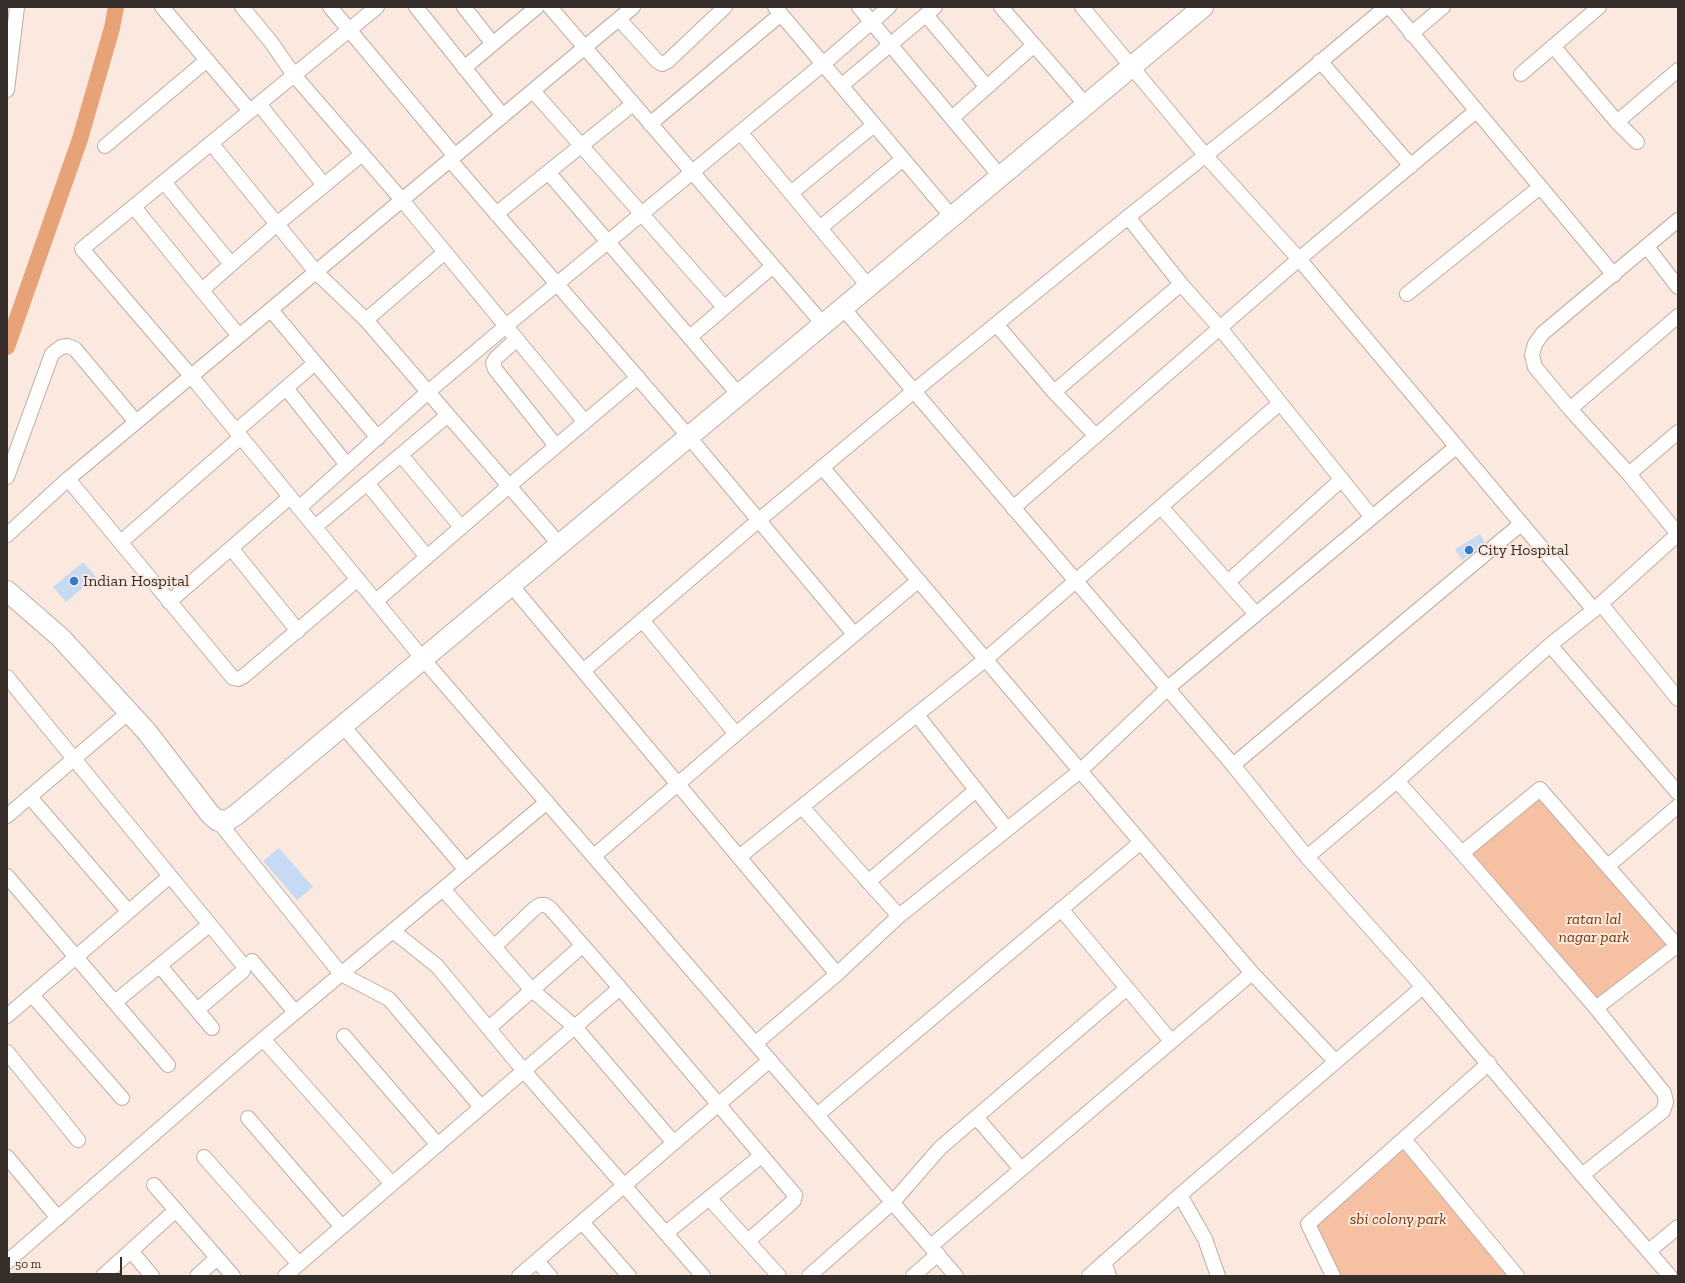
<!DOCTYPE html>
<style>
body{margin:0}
#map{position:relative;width:1685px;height:1283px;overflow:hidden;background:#fbe8de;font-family:"Zilla Slab",serif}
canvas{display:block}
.frame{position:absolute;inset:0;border:8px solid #352e2a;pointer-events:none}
.scale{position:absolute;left:8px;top:1257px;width:114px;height:18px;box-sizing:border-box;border:2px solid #352e2a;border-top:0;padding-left:5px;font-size:12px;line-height:14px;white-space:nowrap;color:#352e2a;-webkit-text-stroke:3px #fbe8de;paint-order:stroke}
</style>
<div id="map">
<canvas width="1685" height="1283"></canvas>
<div class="frame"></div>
<div class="scale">50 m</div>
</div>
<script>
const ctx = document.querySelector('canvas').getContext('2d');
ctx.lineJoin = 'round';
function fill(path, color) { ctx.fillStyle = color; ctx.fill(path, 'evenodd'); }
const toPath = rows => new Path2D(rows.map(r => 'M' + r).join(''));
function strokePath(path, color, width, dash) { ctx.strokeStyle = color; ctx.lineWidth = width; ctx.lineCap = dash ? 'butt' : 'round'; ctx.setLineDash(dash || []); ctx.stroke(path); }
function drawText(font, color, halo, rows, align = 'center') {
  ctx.font = font + ' "Zilla Slab",serif'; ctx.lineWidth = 4; ctx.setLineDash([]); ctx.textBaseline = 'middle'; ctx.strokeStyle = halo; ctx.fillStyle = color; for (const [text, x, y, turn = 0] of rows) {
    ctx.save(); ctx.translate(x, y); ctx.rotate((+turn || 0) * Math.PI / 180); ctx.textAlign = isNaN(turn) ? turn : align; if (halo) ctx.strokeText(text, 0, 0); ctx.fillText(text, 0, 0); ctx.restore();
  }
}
fill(toPath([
 [1540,790,1677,946,1595,1008,1461,853],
 [1404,1139,1520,1276,1330,1276,1305,1226]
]), '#f6c1a2');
strokePath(toPath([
 [7,347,80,139,112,28,116,7]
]), '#e7a278', 16);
fill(toPath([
 [1480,534,1485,543,1462,560,1455,549],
 [83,562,96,577,66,602,53,587],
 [279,848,313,887,297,900,263,861]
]), '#c6dbf3');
const street = toPath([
 [162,7,250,111],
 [242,7,271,42,294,75,402,200,585,422],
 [330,7,455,156],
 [377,7,82,249,191,376,423,659,956,1276],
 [416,7,503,116],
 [464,7,493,44],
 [550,7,823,324],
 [775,7,952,217],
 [859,7,1000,176],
 [1001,7,1086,105],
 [1082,7,1205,155,1299,259,1594,610],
 [1390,7,1614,275],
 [926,15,987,87],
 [619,19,657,61,662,64,668,61,725,7],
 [1411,34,1443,7],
 [1553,46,1617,122,1637,142],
 [1320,61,1411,166],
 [464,68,537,7],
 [1521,74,1599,7],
 [841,86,935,7],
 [7,90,17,7],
 [533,91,724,307],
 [259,104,324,185],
 [952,118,1033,46],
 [1617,122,1678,70],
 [650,124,781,14],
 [740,132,869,287],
 [211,143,316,272,366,320,560,545],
 [105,146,207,60],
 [450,160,689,437,854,634],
 [548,172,739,395],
 [164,182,231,264],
 [791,193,874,125],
 [134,207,239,336],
 [496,214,633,104],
 [1128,217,1181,284,1220,328,1371,516],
 [1678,220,1543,333,1535,344,1532,355,1535,367,1570,409,1629,474,1678,534],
 [820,228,903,159],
 [1647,247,1678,287],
 [202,290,277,224,362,154],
 [1407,294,1540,187],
 [843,308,1233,765,1307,857,1423,987,1582,1175,1670,1276],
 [271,310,378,438],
 [366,320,445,252],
 [996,324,1054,392,1096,436],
 [690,337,773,266],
 [517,339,496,358,493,363,495,369,556,446],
 [286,388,347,465],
 [1054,392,1181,284],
 [1570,409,1678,316],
 [236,431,315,363],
 [401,455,461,527],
 [822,467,1252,973,1336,1062],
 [1629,474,1678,432],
 [7,477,52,354,61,347,68,346,75,349,136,422],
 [68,479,233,678,238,679,244,676,358,579],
 [367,483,427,557],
 [1161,507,1256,614],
 [299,508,428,392,506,326,823,64,889,7],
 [1013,508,1299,259,1476,111],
 [315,527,448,415],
 [7,535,68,479,633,7],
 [121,542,241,437],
 [231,548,298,631],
 [1228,582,1342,479],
 [511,585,837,974,899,916,1080,771,1168,688,1456,447],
 [376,601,509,486,638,377],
 [169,602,290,497],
 [1601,604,1678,699],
 [642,620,736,734],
 [1550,645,1678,793],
 [583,671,759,520,914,391,1128,217,1270,104,1386,7],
 [7,677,243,965,243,971,197,1010],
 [917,715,1007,829],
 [343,726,466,870],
 [1233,765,1521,524],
 [1397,781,1462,853,1596,1008,1664,1093,1666,1102,1663,1111,1582,1175],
 [30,797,128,911],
 [802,807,899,916],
 [7,816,129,712],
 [218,821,341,974,389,999,481,1107],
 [1462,853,1540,789,1678,947],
 [594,856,736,734,918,581],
 [739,857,986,659,1280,403],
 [1307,857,1397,781,1550,645,1594,610,1678,534],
 [1608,866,1678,806],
 [7,876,76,957,7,1016],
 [868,882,976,790],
 [443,889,532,990,575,1027,674,1143],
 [1061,909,1171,1041],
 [393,931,437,966,524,1071,703,1276],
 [494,947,535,908,540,905,545,905,550,908,620,988,795,1195,794,1200,790,1204,748,1241],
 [252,961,295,1012],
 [160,966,212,1028],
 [32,995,122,1098],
 [115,1002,209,925],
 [1596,1008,1678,945],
 [489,1028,582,946],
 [344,1036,438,1145],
 [263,1039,392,1184],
 [756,1043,837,974],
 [7,1052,78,1140],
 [168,1065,76,957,170,876],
 [817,1115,1141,842],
 [976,1117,1021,1169],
 [248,1118,342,1227],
 [1404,1139,1517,1276],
 [7,1157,58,1218],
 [204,1157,299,1264],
 [154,1185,233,1276],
 [1180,1195,1205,1239,1218,1276],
 [709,1198,779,1276],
 [582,1222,629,1276],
 [666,1233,761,1156],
 [931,1246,1252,973],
 [131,1251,152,1276],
 [1649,1251,1678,1227],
 [537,1261,550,1276],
 [7,1262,249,1051,547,802],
 [1104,1262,1109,1276],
 [103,1276,176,1210],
 [197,1276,217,1258],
 [285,1276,620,988],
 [519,1276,770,1060],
 [809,1276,893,1202,940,1148,1127,988],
 [913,1276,938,1254],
 [1089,1276,1180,1195,1423,987],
 [1333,1276,1308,1224,1489,1063]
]);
const secondary = toPath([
 [7,591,61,638,147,732,210,814,218,821,228,820,236,815,1203,7]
]);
strokePath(street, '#bfaea4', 16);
strokePath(secondary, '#bfaea4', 22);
strokePath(street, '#fff', 14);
strokePath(secondary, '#fff', 20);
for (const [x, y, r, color] of [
 [1469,550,5,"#2c7dcc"],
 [74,581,5,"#2c7dcc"]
]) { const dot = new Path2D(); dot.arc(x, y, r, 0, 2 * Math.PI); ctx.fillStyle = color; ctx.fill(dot); strokePath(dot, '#fbe8de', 1.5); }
drawText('16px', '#352e2a', '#fbe8de', [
 ["City Hospital",1478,550],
 ["Indian Hospital",83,581]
], 'left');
drawText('italic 16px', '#793a08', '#fbe8de', [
 ["ratan lal",1594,919],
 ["nagar park",1594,937],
 ["sbi colony park",1398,1219]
]);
</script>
